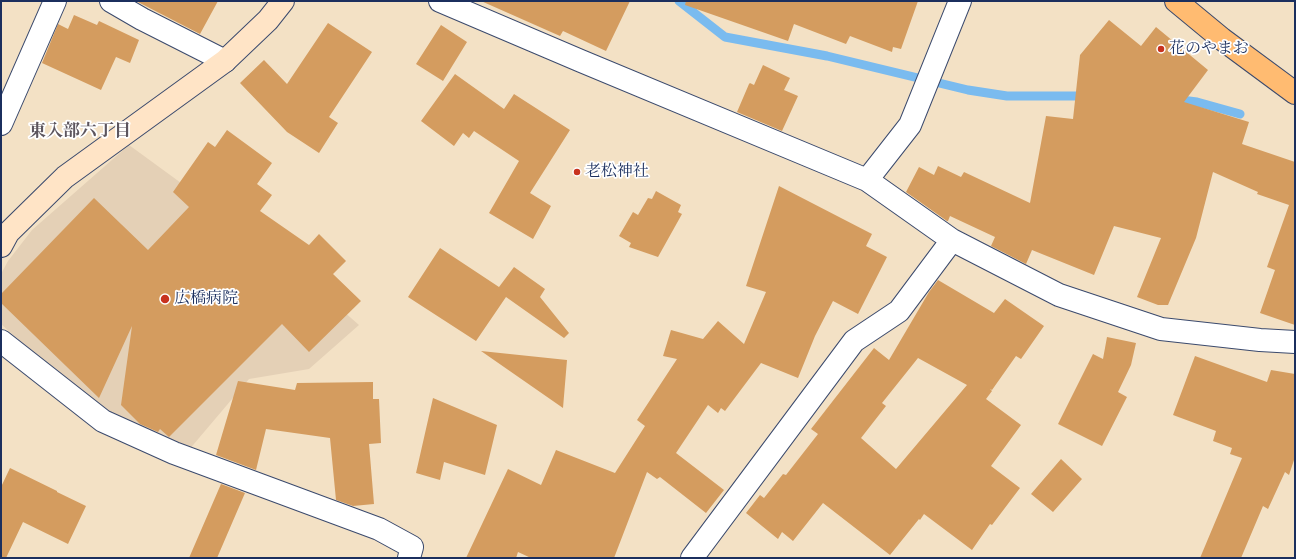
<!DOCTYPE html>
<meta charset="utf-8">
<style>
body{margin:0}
#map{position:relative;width:1296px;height:559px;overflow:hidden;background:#f3e1c5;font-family:"EB Garamond",serif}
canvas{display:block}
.frame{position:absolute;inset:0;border:2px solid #1b2f5e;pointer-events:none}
</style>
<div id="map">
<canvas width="1296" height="559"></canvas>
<div class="frame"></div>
</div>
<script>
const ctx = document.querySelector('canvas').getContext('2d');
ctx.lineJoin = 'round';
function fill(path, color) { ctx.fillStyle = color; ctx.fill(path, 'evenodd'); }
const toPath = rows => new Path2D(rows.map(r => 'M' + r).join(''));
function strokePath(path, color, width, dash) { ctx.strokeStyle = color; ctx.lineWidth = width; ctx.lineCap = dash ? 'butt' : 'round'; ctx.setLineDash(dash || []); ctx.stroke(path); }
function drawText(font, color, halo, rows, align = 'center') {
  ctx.font = font + ' "EB Garamond","Noto Serif JP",serif'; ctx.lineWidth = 3.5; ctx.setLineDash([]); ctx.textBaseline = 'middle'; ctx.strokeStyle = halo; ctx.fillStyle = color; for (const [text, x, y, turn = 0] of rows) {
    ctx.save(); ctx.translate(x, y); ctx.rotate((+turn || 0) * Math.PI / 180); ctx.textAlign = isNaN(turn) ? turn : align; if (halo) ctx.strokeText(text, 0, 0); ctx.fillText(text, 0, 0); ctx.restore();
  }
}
fill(toPath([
 [129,145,277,253,359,325,309,369,249,379,188,451,104,417,1,324,1,274,8,261,32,230]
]), '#e4d0b6');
strokePath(toPath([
 [679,1,725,37,827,56,968,90,1007,96,1087,96],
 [1173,99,1197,102,1240,114]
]), '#7abbef', 9);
fill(toPath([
 [136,1,218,1,200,34],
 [481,1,630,1,606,51,563,31,560,36],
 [686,1,918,1,901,49,893,47,892,52,850,36,846,44,794,24,788,41,685,5],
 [74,15,97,25,99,21,139,40,130,63,116,57,101,90,42,63,58,24,68,29],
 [1109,20,1141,46,1156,27,1208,70,1184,102,1249,122,1242,144,1295,162,1295,325,1260,313,1275,270,1267,267,1289,205,1257,194,1258,192,1213,172,1196,238,1168,305,1158,305,1137,297,1161,238,1114,226,1094,275,1032,250,1026,264,991,246,995,237,950,216,948,221,947,221,906,192,919,167,934,175,938,166,961,177,964,172,1030,203,1046,116,1073,119,1080,55],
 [328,23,372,52,329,117,338,123,319,153,287,132,240,83,264,60,287,84],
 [441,25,467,42,443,81,416,64],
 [763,65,790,78,784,90,798,96,782,131,737,112,749,84,750,83,754,85],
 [455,74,504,109,514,94,570,130,530,193,551,206,533,239,489,213,519,161,474,131,469,138,463,133,454,146,421,121],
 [227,130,272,163,257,184,272,195,260,211,309,245,319,234,346,261,333,274,361,301,309,352,282,324,169,437,160,429,158,432,140,424,121,405,132,326,99,398,1,303,1,294,94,198,148,250,189,207,173,192,208,142,215,147],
 [779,186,872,234,866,246,887,257,858,314,833,301,815,336,798,378,761,363,725,411,721,408,718,413,708,405,676,453,724,490,706,513,660,477,657,479,647,472,614,558,531,558,518,552,516,558,466,558,508,469,541,485,556,450,615,473,645,426,637,420,677,359,663,356,671,330,703,339,718,321,744,344,766,292,746,286],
 [656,191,681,205,678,212,682,214,658,257,629,247,631,243,619,236,633,212,638,215,648,198,652,199],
 [440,248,499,287,514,267,545,289,540,297,569,333,564,338,506,297,476,341,408,297],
 [938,280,994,313,1005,299,1044,326,1021,359,1016,356,992,390,990,389,992,391,986,399,1021,425,991,466,1020,488,992,525,990,524,972,550,924,514,920,520,919,519,890,555,823,503,793,541,782,532,778,539,746,513,760,495,764,498,783,474,786,475,818,434,811,429,874,348,889,360,929,292],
 [918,358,967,385,896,469,861,438,886,406,882,403],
 [1107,337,1136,343,1131,365,1118,392,1127,397,1102,446,1058,424,1093,354,1103,359],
 [481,351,567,360,563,408],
 [1195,356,1267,382,1271,370,1295,374,1295,457,1289,475,1285,472,1268,509,1263,506,1241,558,1200,558,1242,458,1230,454,1232,448,1213,441,1216,431,1173,415],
 [238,381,295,390,297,383,373,382,373,399,379,399,381,443,369,444,374,504,353,506,336,500,330,438,266,429,256,470,216,455],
 [433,398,497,425,485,475,444,462,440,480,416,473],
 [1061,459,1082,479,1053,512,1031,494],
 [10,468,57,491,57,492,86,506,68,544,23,522,6,558,1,558,1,487],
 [221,484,245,493,217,558,189,558]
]), '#d49c5f');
const street = toPath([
 [111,1,142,19,225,61],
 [440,1,581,61,867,180],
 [1,124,55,1],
 [952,240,1059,295,1161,329,1260,340,1295,342],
 [1,341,103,421,174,453,379,529,412,547,409,558],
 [692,558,854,341,899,311,952,240,867,180,910,125,960,1]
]);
const secondary = toPath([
 [1,246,8,233,65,177,225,61,268,20,283,1]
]);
const highway = toPath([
 [1176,1,1222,39,1295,93]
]);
strokePath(street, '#3b4a6d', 24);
strokePath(secondary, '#3b4a6d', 24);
strokePath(highway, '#3b4a6d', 24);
strokePath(street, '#fff', 22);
strokePath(secondary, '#ffe4c6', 22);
strokePath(highway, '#ffbb71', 22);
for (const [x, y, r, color] of [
 [1161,49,4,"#c8321e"],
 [577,172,4,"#c8321e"],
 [165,299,5,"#c8321e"]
]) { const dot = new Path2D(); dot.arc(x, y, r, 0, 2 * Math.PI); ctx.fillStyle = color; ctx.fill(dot); strokePath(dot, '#fff', 1.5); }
drawText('16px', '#1b2f5e', '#fff', [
 ["花のやまお",1169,49],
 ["老松神社",585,172],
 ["広橋病院",174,299]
], 'left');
drawText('bold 17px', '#5c555e', '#fff', [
 ["東入部六丁目",80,131]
]);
</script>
